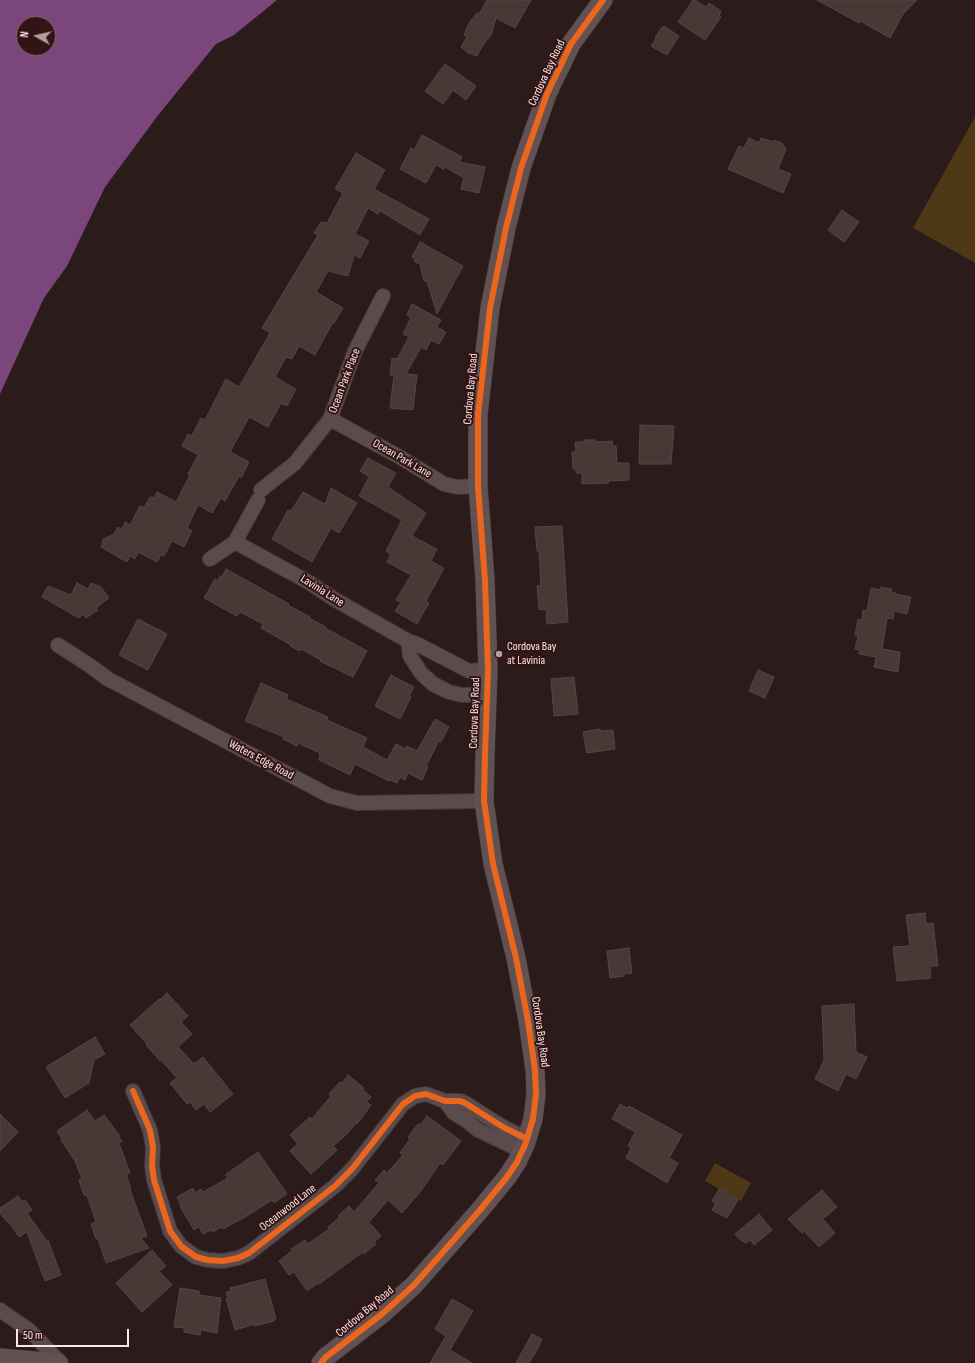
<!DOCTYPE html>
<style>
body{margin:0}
#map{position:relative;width:975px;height:1363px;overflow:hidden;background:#2c1b1b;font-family:"Sofia Sans Condensed",sans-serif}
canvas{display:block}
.north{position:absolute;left:16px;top:16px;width:40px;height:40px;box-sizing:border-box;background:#331414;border:1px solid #836868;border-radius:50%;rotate:278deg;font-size:11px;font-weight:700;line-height:16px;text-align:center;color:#fce6e5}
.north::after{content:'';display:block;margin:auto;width:14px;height:18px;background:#b39f9e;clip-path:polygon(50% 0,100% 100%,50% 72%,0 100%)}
.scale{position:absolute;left:16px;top:1329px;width:113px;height:18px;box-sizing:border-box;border:2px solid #fce6e5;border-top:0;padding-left:5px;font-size:12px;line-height:14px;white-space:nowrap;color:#fce6e5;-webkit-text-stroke:3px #331414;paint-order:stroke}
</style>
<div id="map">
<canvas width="975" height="1363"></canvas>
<div class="north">N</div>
<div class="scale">50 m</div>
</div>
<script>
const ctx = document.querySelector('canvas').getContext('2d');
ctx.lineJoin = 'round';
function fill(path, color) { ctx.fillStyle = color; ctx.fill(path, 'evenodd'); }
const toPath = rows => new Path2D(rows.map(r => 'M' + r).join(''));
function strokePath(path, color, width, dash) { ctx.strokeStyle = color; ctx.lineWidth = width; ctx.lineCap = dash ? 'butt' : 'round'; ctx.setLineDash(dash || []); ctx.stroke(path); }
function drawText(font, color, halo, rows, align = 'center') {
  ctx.font = font + ' "Sofia Sans Condensed",sans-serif'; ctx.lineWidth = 4; ctx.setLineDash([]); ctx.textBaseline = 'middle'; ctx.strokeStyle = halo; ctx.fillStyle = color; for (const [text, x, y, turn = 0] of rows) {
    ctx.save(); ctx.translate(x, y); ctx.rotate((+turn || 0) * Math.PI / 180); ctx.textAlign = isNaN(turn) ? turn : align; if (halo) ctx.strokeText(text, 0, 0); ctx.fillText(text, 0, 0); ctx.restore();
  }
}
fill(toPath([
 [975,117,975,263,913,228],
 [715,1163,751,1183,741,1201,705,1181]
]), '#4f3815');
fill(toPath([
 [0,0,277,0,234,35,216,44,159,114,105,187,67,266,44,298,0,394],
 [24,24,48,24,48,48,24,48]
]), '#7b467b');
const building = toPath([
 [487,0,531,0,515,28,496,18,491,35,483,45,477,56,468,53,461,47,467,37,464,35,469,23,477,13,479,14,487,0],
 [693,0,695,0,706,7,709,3,721,11,719,15,721,17,705,40,678,22,693,0],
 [817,0,917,0,903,14,890,38,860,21,859,23,817,0],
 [664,26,679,36,667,55,651,46,656,39,655,38,662,27,663,28,664,26],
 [445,64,476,86,466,100,453,90,443,104,425,91,445,64],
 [422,135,462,157,459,162,485,167,479,193,461,189,464,178,445,167,444,169,436,165,426,183,400,169,411,148,414,150,422,135],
 [749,138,759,143,761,138,773,142,774,140,782,143,786,149,778,169,791,174,783,193,728,169,739,146,744,148,749,138],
 [356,153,385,170,374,189,429,219,420,235,380,211,378,214,368,208,355,234,369,241,360,258,354,255,348,276,328,271,316,292,343,308,334,323,333,322,315,355,299,346,292,359,286,357,275,377,296,389,287,406,281,403,268,427,249,417,230,452,249,462,241,478,239,476,225,501,221,498,212,513,198,505,187,528,192,531,184,547,172,541,164,556,161,555,157,562,138,552,135,559,130,556,127,562,101,547,103,539,113,535,118,527,122,529,125,522,130,525,140,506,144,508,150,497,154,498,157,492,176,502,190,475,188,474,198,455,182,446,188,434,192,436,201,418,205,420,226,379,239,387,270,333,262,328,318,235,314,233,321,222,327,223,343,193,335,189,356,153],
 [842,210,859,222,844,242,828,230,842,210],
 [420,242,463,266,437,314,427,281,424,281,420,264,414,261,415,259,412,257,420,242],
 [412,304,441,320,437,327,446,332,439,344,431,340,426,350,421,347,406,374,417,375,413,410,390,408,394,375,390,375,392,358,397,359,409,337,403,334,411,318,407,315,412,304],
 [640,425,674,426,671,464,639,464,640,425],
 [584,440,596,440,596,442,612,441,613,446,616,446,617,463,629,463,629,480,608,481,609,483,582,484,582,473,576,473,576,469,573,469,572,452,576,452,575,442,584,442,584,440],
 [368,458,396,473,388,487,426,513,412,536,437,549,431,561,444,568,426,601,429,603,417,624,395,611,401,602,396,600,411,575,387,562,391,554,386,551,402,520,359,496,369,477,360,471,368,458],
 [331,488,357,503,339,533,331,528,312,562,272,539,288,510,291,511,303,492,325,504,331,488],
 [562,526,568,622,547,624,546,609,539,610,537,586,541,586,539,551,537,551,535,527,562,526],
 [226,569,289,604,288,605,310,617,309,618,326,627,325,628,367,651,353,677,320,661,321,660,301,649,300,651,290,646,291,645,261,628,263,624,240,612,237,616,204,598,215,579,218,581,220,576,222,577,226,569],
 [77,583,88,589,91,583,101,587,109,598,96,608,98,610,86,618,83,614,79,618,42,597,48,586,71,595,77,583],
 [881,587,892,589,891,592,896,593,896,594,911,597,907,614,894,611,893,619,887,618,882,649,900,652,898,672,874,667,876,657,859,654,859,650,855,649,858,636,855,635,858,619,862,620,863,610,867,611,871,588,881,590,881,587],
 [138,619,167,634,148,670,119,655,138,619],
 [758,670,774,677,765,698,749,691,758,670],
 [391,675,414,687,409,696,411,697,400,719,375,706,391,675],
 [574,677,578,714,554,716,551,679,574,677],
 [261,683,288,695,286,699,328,717,327,720,367,738,363,747,387,760,396,744,406,749,407,746,417,751,435,719,449,727,441,742,439,741,426,766,428,767,422,780,408,773,405,780,400,777,397,783,391,780,389,781,355,764,350,775,319,760,320,753,298,743,297,746,283,739,284,737,245,721,261,683],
 [600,729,600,731,613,730,615,749,587,753,583,732,600,729],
 [925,913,926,924,933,923,938,966,930,966,931,978,897,981,893,947,910,946,906,915,925,913],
 [629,948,632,973,624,974,624,976,610,978,607,951,629,948],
 [167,993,188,1016,181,1022,192,1034,178,1047,194,1064,203,1057,233,1094,210,1112,204,1104,196,1110,190,1102,187,1104,170,1083,177,1078,161,1060,160,1061,146,1045,147,1044,130,1025,159,999,160,1000,167,993],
 [854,1004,856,1052,867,1057,856,1079,846,1074,838,1091,815,1079,824,1060,822,1006,854,1004],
 [95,1037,105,1054,94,1060,89,1083,65,1098,46,1067,95,1037],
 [348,1075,364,1088,363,1090,371,1097,366,1102,371,1105,357,1124,356,1123,347,1134,333,1146,337,1150,311,1174,290,1151,298,1144,290,1135,310,1117,312,1119,331,1096,329,1094,340,1082,342,1083,348,1075],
 [620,1104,627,1108,629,1106,682,1135,669,1158,678,1163,667,1183,626,1158,631,1148,628,1146,635,1132,612,1119,620,1104],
 [87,1110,95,1121,104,1115,120,1136,119,1137,122,1141,119,1143,130,1173,126,1174,131,1189,130,1190,147,1236,141,1238,149,1248,106,1263,98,1239,96,1239,91,1224,96,1222,87,1195,84,1195,79,1180,82,1179,75,1161,61,1140,62,1139,57,1131,87,1110],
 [0,1114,18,1132,0,1151,0,1114],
 [427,1116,461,1141,443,1165,440,1163,421,1191,402,1213,388,1200,369,1222,381,1236,374,1242,376,1244,364,1254,363,1252,319,1284,318,1283,307,1291,294,1272,289,1275,279,1261,292,1251,291,1249,305,1240,308,1244,329,1229,328,1227,340,1217,338,1216,349,1206,354,1212,379,1183,375,1180,384,1170,387,1173,403,1155,400,1153,410,1139,408,1137,418,1124,420,1125,427,1116],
 [258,1152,287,1194,274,1203,272,1200,252,1213,247,1216,246,1214,247,1216,223,1229,222,1227,212,1232,211,1230,203,1234,199,1227,194,1230,180,1206,181,1205,177,1197,193,1188,195,1193,201,1189,203,1192,228,1178,225,1175,258,1152],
 [719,1189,738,1200,727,1218,712,1210,716,1203,712,1201,719,1189],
 [822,1190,837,1207,823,1219,835,1233,819,1247,804,1231,802,1233,788,1219,822,1190],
 [18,1196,22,1202,25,1200,32,1210,27,1213,47,1241,48,1240,61,1275,45,1281,27,1232,19,1237,8,1221,7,1222,0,1213,0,1208,18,1196],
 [759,1214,772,1230,754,1245,750,1240,746,1243,740,1240,735,1234,759,1214],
 [152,1250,166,1266,159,1271,172,1285,142,1312,116,1283,152,1250],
 [265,1279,276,1319,273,1319,274,1321,255,1326,255,1324,235,1330,226,1298,228,1299,226,1292,231,1291,230,1288,265,1279],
 [180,1288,199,1291,199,1295,221,1298,217,1333,201,1330,200,1335,184,1332,184,1328,174,1327,180,1288],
 [452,1299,473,1311,450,1350,472,1363,430,1363,446,1336,435,1329,452,1299],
 [532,1334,542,1339,537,1350,529,1363,516,1363,532,1334]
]);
fill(building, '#473936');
strokePath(building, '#544644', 1);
const street = toPath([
 [330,419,398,456,444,484,457,487,478,486],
 [261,490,295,463,330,419,355,351,383,296],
 [235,542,310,583,334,599,408,641,417,644,469,671,488,670],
 [210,559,235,542,258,500],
 [408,641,410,656,421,673,433,684,449,692,462,695,487,694],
 [58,645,89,665,108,679,330,796,357,803,484,801],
 [133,1091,150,1130,153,1147,152,1166,154,1180,170,1231,181,1246,196,1257,208,1260,223,1261,238,1258,249,1253,335,1186,352,1169,403,1104,415,1096,426,1094,445,1101,460,1101,465,1103,503,1127,527,1139],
 [445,1101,454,1113,467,1121,478,1130,522,1151],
 [0,1310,29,1330,61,1363]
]);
const secondary = toPath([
 [0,1358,58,1363],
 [321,1363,326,1357,382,1314,414,1285,480,1210,507,1177,517,1162,525,1145,533,1119,536,1094,535,1070,528,1021,516,958,493,864,484,801,485,754,488,670,485,581,478,486,478,415,490,308,506,228,521,168,547,94,571,44,603,0]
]);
strokePath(street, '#453737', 16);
strokePath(secondary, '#453737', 20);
strokePath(street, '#5a4c4c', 14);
strokePath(secondary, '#615153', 19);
strokePath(toPath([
 [133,1091,150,1130,153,1147,152,1166,154,1180,170,1231,181,1246,196,1257,208,1260,223,1261,238,1258,249,1253,335,1186,352,1169,403,1104,415,1096,426,1094,445,1101,460,1101,465,1103,503,1127,527,1139],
 [321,1363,326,1357,382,1314,414,1285,480,1210,507,1177,517,1162,525,1145,533,1119,536,1094,535,1070,528,1021,516,958,493,864,484,801,485,754,488,670,485,581,478,486,478,415,490,308,506,228,521,168,547,94,571,44,603,0]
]), '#eb651d', 6);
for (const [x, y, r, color] of [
 [499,654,4,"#b39f9e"]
]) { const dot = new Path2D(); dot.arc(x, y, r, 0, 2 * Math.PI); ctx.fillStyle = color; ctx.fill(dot); strokePath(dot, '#331414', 1.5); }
drawText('12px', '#fce6e5', '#331414', [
 ["Cordova Bay Road",547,73,-65],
 ["Ocean Park Place",345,381,-69],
 ["Cordova Bay Road",471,389,-85],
 ["Ocean Park Lane",402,459,30],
 ["Lavinia Lane",322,591,32],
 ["Cordova Bay Road",475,713,-88],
 ["Waters Edge Road",261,760,28],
 ["Cordova Bay Road",540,1032,82],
 ["Oceanwood Lane",288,1208,-38],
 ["Cordova Bay Road",365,1312,-40]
]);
drawText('12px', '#fce6e5', '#331414', [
 ["Cordova Bay",507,647],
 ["at Lavinia",507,661]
], 'left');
</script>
